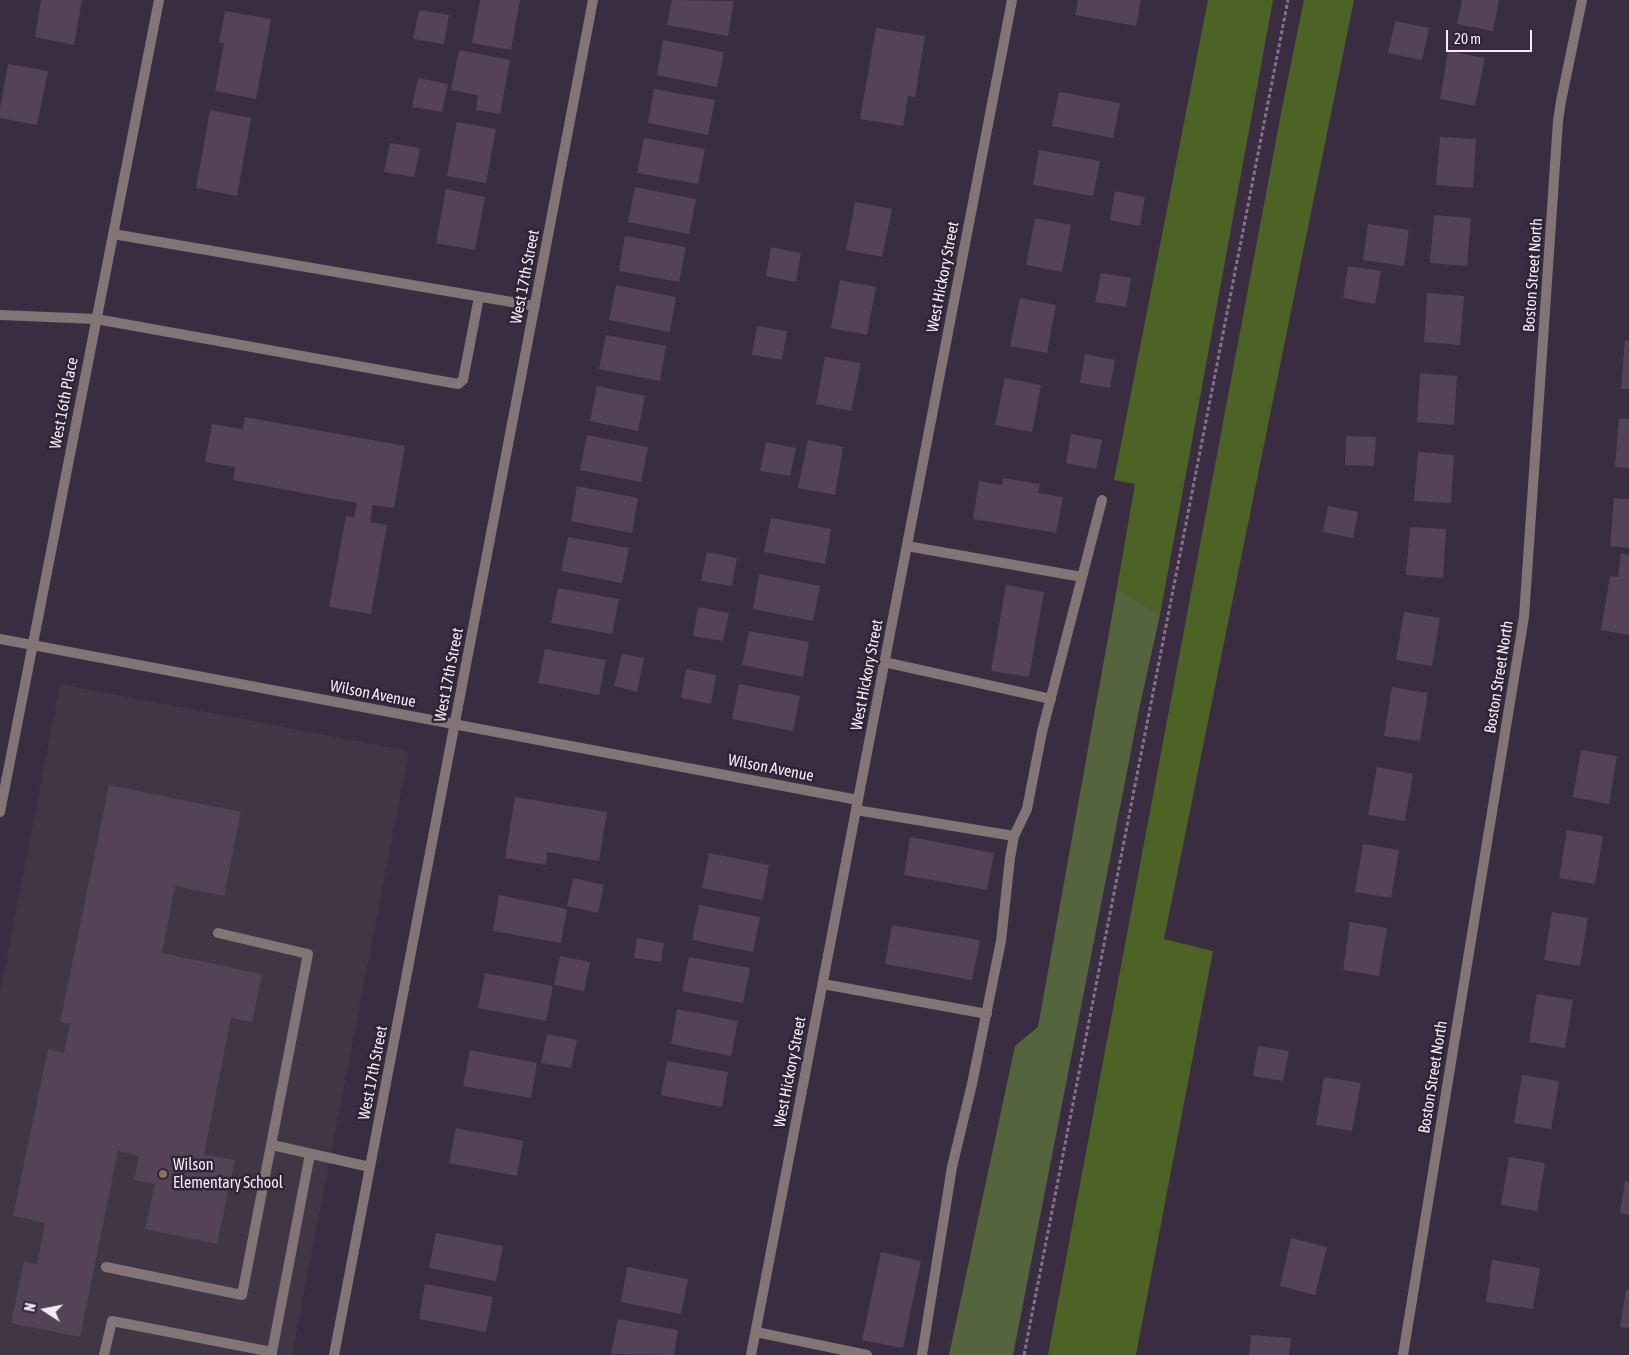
<!DOCTYPE html>
<style>
body{margin:0}
#map{position:relative;width:1629px;height:1355px;overflow:hidden;background:#3b2d41;font-family:"Asap Condensed",sans-serif}
canvas{display:block}
.north{position:absolute;left:20px;top:1285px;width:50px;height:50px;-webkit-text-stroke:4px #312336;paint-order:stroke;rotate:281deg;font-size:14px;font-weight:700;line-height:20px;text-align:center;color:#f4ebf7}
.north::after{content:'';display:block;margin:auto;width:18px;height:22px;background:#f4ebf7;clip-path:polygon(50% 0,100% 100%,50% 72%,0 100%)}
.scale{position:absolute;left:1446px;top:30px;width:86px;height:22px;box-sizing:border-box;border:2px solid #f4ebf7;border-top:0;padding-left:6px;font-size:15px;line-height:18px;white-space:nowrap;color:#f4ebf7;-webkit-text-stroke:4px #312336;paint-order:stroke}
</style>
<div id="map">
<canvas width="1629" height="1355"></canvas>
<div class="north">N</div>
<div class="scale">20 m</div>
</div>
<script>
const ctx = document.querySelector('canvas').getContext('2d');
ctx.lineJoin = 'round';
function fill(path, color) { ctx.fillStyle = color; ctx.fill(path, 'evenodd'); }
const toPath = rows => new Path2D(rows.map(r => 'M' + r).join(''));
function strokePath(path, color, width, dash) { ctx.strokeStyle = color; ctx.lineWidth = width; ctx.lineCap = dash ? 'butt' : 'round'; ctx.setLineDash(dash || []); ctx.stroke(path); }
function drawText(font, color, halo, rows, align = 'center') {
  ctx.font = font + ' "Asap Condensed",sans-serif'; ctx.lineWidth = 5; ctx.setLineDash([]); ctx.textBaseline = 'middle'; ctx.strokeStyle = halo; ctx.fillStyle = color; for (const [text, x, y, turn = 0] of rows) {
    ctx.save(); ctx.translate(x, y); ctx.rotate((+turn || 0) * Math.PI / 180); ctx.textAlign = isNaN(turn) ? turn : align; if (halo) ctx.strokeText(text, 0, 0); ctx.fillText(text, 0, 0); ctx.restore();
  }
}
fill(toPath([
 [60,684,409,751,292,1355,0,1355,0,994]
]), '#413645');
fill(toPath([
 [1117,588,1160,615,1140,705,1013,1355,949,1355,1015,1046,1038,1027]
]), '#54643c');
fill(toPath([
 [1208,0,1273,0,1160,615,1117,588,1135,484,1114,480],
 [1304,0,1354,0,1164,939,1213,951,1136,1355,1048,1355,1283,103]
]), '#4d6326');
fill(toPath([
 [41,0,82,0,74,45,35,37],
 [480,0,520,0,511,50,472,43],
 [672,0,734,1,728,36,667,25],
 [1078,0,1141,0,1136,26,1075,15],
 [1462,0,1499,0,1493,31,1457,24],
 [419,10,449,15,444,44,413,39],
 [225,11,271,19,256,99,215,91,224,43,219,42],
 [1395,21,1429,28,1422,60,1388,53],
 [876,28,925,36,915,97,908,96,903,126,860,119],
 [663,40,724,52,717,87,657,75],
 [459,50,510,60,500,114,476,110,478,95,451,90],
 [1448,51,1485,58,1475,106,1440,99],
 [8,64,48,71,37,125,0,118,0,109],
 [418,78,448,84,442,112,412,107],
 [654,89,715,100,708,135,648,123],
 [1059,92,1120,103,1113,138,1052,126],
 [210,110,251,118,237,196,196,188],
 [457,122,496,129,486,183,447,176],
 [1440,137,1476,139,1473,188,1436,185],
 [644,138,705,149,698,184,637,173],
 [390,143,420,148,414,177,384,172],
 [1039,150,1100,161,1093,196,1033,185],
 [635,187,696,199,689,234,628,222],
 [446,189,485,197,475,250,436,243],
 [1115,191,1145,197,1140,226,1110,220],
 [855,202,892,209,882,257,846,250],
 [1434,215,1471,218,1467,266,1430,263],
 [1035,218,1071,225,1062,272,1026,265],
 [1368,224,1409,230,1404,266,1363,260],
 [625,236,686,247,679,282,619,271],
 [771,247,801,253,796,282,766,276],
 [1348,266,1381,271,1375,304,1343,298],
 [1101,273,1131,278,1126,307,1095,302],
 [840,280,876,287,867,335,831,328],
 [616,285,676,297,670,332,609,320],
 [1427,293,1464,296,1460,345,1424,342],
 [1020,298,1056,305,1047,353,1010,346],
 [757,326,787,331,782,360,752,355],
 [606,335,666,346,660,381,599,369],
 [1625,340,1629,341,1629,389,1621,389],
 [1085,354,1115,360,1110,388,1080,383],
 [825,357,861,363,851,411,816,404],
 [1420,373,1457,376,1454,425,1417,422],
 [1005,378,1041,385,1032,432,995,425],
 [597,386,645,396,638,431,590,421],
 [245,417,405,446,394,508,373,505,370,522,387,525,371,614,329,607,346,516,354,518,357,503,233,480,235,467,205,462,212,424,243,429],
 [1619,418,1629,419,1629,468,1615,467],
 [1071,434,1102,440,1096,469,1066,463],
 [587,435,648,447,641,482,580,470],
 [1346,436,1376,437,1374,466,1345,465],
 [808,440,843,447,835,495,798,488],
 [766,442,796,448,790,476,760,471],
 [1418,452,1454,455,1451,503,1414,501],
 [1003,478,1040,484,1038,493,1063,497,1056,533,973,519,979,481,1002,485],
 [577,486,638,498,632,533,571,521],
 [1614,498,1629,499,1629,548,1610,546],
 [1328,506,1358,512,1353,538,1323,532],
 [771,518,831,529,825,564,764,552],
 [1410,527,1446,529,1443,578,1406,575],
 [568,537,629,548,622,583,561,571],
 [707,552,737,558,732,586,701,581],
 [1621,553,1629,555,1629,635,1601,630,1610,576,1618,577],
 [759,574,820,586,813,621,753,609],
 [1006,585,1044,592,1029,677,991,671],
 [558,588,619,599,612,634,551,623],
 [698,607,729,613,723,641,693,636],
 [1404,612,1440,618,1432,666,1396,660],
 [749,631,809,642,803,677,742,665],
 [545,649,606,660,599,695,538,683],
 [622,654,644,658,637,692,614,686],
 [686,669,716,675,711,704,681,698],
 [739,684,800,696,793,731,732,719],
 [1392,687,1428,693,1420,741,1384,736],
 [1581,750,1617,756,1609,804,1573,797],
 [1377,767,1413,774,1405,821,1368,815],
 [109,785,241,812,224,896,175,886,162,953,262,974,252,1022,231,1018,204,1154,235,1160,217,1244,145,1229,155,1184,134,1180,139,1156,118,1151,80,1337,11,1323,24,1261,37,1264,45,1223,13,1216,48,1049,64,1053,70,1024,60,1022],
 [515,797,607,812,599,861,547,852,546,865,505,858],
 [1567,830,1603,836,1595,884,1559,878],
 [910,837,994,853,987,890,904,875],
 [1363,844,1399,850,1391,898,1355,892],
 [709,853,769,865,763,900,702,888],
 [573,878,604,885,598,913,567,906],
 [499,895,567,909,561,943,493,931],
 [699,905,760,917,753,952,692,940],
 [1552,912,1588,918,1580,966,1544,960],
 [1350,922,1387,928,1379,976,1343,970],
 [892,925,980,940,972,980,885,964],
 [637,938,664,943,661,962,634,958],
 [560,956,590,962,584,991,554,985],
 [689,957,750,968,743,1003,682,991],
 [485,973,553,986,546,1021,478,1008],
 [1537,994,1573,1000,1565,1048,1529,1042],
 [677,1009,738,1021,731,1056,671,1044],
 [547,1034,577,1040,571,1068,541,1063],
 [1258,1046,1289,1051,1283,1081,1253,1076],
 [470,1050,537,1063,531,1098,463,1086],
 [667,1061,728,1072,722,1107,661,1095],
 [1522,1075,1559,1081,1551,1129,1514,1123],
 [1324,1077,1361,1083,1352,1131,1316,1125],
 [456,1128,523,1141,517,1176,449,1163],
 [1509,1157,1545,1163,1537,1211,1501,1205],
 [1625,1181,1629,1182,1629,1215,1620,1213],
 [436,1233,503,1246,496,1281,429,1268],
 [1291,1238,1327,1247,1315,1295,1280,1286],
 [881,1252,921,1261,903,1348,862,1340],
 [1492,1260,1540,1268,1533,1309,1486,1302],
 [627,1267,688,1279,681,1314,621,1302],
 [425,1284,493,1297,486,1332,419,1319],
 [1626,1290,1629,1290,1629,1328,1620,1327],
 [618,1319,678,1330,674,1355,611,1354],
 [1251,1335,1291,1338,1289,1355,1249,1355]
]), '#544256');
strokePath(toPath([
 [1024,1355,1288,0]
]), '#807485', 3, [4, 2.5]);
strokePath(toPath([
 [113,234,535,306],
 [0,315,96,319,458,384,463,380,479,297],
 [907,546,1082,577],
 [884,662,1051,699],
 [856,810,1014,836],
 [823,984,987,1014],
 [272,1145,370,1167],
 [106,1267,242,1295,308,954,218,933],
 [756,1332,867,1355],
 [272,1352,310,1154],
 [104,1355,112,1321,272,1352,272,1355],
 [922,1355,952,1167,972,1084,1001,941,1010,858,1014,836,1027,809,1042,732,1102,500]
]), '#837575', 10);
strokePath(toPath([
 [0,639,858,800],
 [0,812,159,0],
 [334,1355,593,0],
 [751,1355,1012,0],
 [1403,1355,1524,617,1558,121,1561,101,1582,0]
]), '#837575', 10);
for (const [x, y, r, color] of [
 [163,1174,5,"#8d6e63"]
]) { const dot = new Path2D(); dot.arc(x, y, r, 0, 2 * Math.PI); ctx.fillStyle = color; ctx.fill(dot); strokePath(dot, '#312336', 2); }
drawText('16px', '#f4ebf7', '#312336', [
 ["Boston Street North",1533,275,-86],
 ["West 17th Street",525,277,-79],
 ["West Hickory Street",943,277,-79],
 ["West 16th Place",64,403,-79],
 ["West 17th Street",449,675,-79],
 ["West Hickory Street",867,675,-79],
 ["Boston Street North",1499,677,-81],
 ["Wilson Avenue",373,694,11],
 ["Wilson Avenue",771,768,11],
 ["West Hickory Street",790,1072,-79],
 ["West 17th Street",373,1073,-79],
 ["Boston Street North",1433,1077,-81]
]);
drawText('16px', '#f4ebf7', '#312336', [
 ["Wilson",173,1165],
 ["Elementary School",173,1183]
], 'left');
</script>
